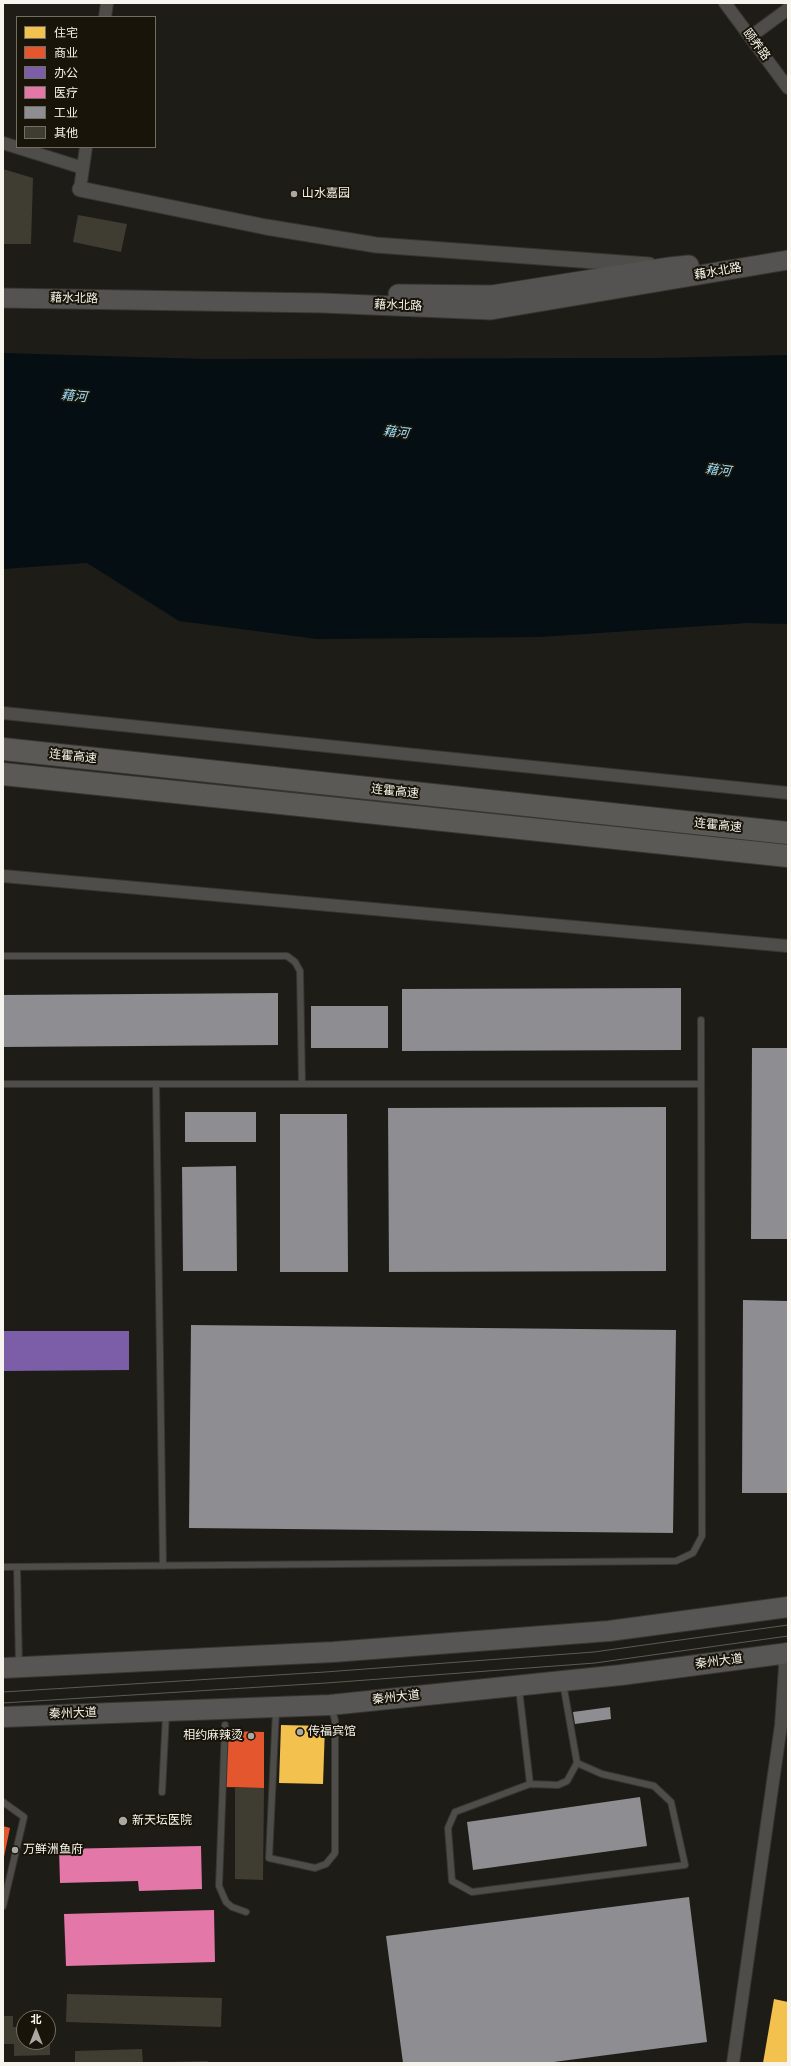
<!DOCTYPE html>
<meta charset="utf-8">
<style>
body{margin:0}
#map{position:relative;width:791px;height:2066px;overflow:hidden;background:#1e1c16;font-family:Poppins,"Noto Sans SC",sans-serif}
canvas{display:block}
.frame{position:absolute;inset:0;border:4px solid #f6f4ec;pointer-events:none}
.legend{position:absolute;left:16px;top:16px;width:140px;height:132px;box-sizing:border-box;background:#181409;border:1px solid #716e64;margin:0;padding:5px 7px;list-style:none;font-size:12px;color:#f6f4ec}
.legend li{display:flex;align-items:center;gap:8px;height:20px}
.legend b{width:20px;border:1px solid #716e64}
.north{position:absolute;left:16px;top:2010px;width:40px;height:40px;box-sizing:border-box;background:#181409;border:1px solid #716e64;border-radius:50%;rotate:0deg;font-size:11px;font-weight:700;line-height:16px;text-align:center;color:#f6f4ec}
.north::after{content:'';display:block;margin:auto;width:14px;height:18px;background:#aaa8a1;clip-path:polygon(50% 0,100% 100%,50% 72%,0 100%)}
</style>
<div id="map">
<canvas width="791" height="2066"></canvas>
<div class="frame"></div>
<ul class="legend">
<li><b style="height:11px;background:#f2c14e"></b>住宅</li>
<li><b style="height:11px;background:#e4572e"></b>商业</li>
<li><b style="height:11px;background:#7b5ea7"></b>办公</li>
<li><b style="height:11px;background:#e377a8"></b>医疗</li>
<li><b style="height:11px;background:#8d8d92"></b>工业</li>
<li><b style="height:11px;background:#3f3c31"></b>其他</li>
</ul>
<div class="north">北</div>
</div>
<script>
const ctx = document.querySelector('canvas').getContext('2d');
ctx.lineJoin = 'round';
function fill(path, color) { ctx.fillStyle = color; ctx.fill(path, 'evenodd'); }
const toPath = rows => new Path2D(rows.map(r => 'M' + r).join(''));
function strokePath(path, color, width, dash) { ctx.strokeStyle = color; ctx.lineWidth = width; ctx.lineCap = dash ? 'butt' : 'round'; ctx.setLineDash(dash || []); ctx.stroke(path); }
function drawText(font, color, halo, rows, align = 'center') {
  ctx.font = font + ' Poppins,"Noto Sans SC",sans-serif'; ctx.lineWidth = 4; ctx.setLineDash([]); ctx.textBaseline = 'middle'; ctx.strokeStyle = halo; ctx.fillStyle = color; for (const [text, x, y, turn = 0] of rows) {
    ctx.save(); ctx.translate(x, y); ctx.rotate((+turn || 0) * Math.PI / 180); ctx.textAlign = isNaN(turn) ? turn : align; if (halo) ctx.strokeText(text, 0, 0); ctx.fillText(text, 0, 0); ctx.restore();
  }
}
fill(toPath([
 [3,353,205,359,657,358,788,355,788,624,748,623,540,637,317,639,179,621,87,563,3,569]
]), '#040e13');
fill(toPath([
 [281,1725,325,1726,323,1784,279,1783],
 [774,1999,788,2002,788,2063,763,2063]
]), '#f2c14e');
fill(toPath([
 [226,1731,264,1732,264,1788,225,1787],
 [3,1826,10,1828,4,1857,3,1857]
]), '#e4572e');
fill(toPath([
 [3,1331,129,1331,129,1370,3,1371]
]), '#7b5ea7');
fill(toPath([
 [201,1846,202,1889,139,1891,138,1881,60,1883,59,1849],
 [214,1910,215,1962,66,1966,64,1914]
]), '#e377a8');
fill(toPath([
 [681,988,681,1050,402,1051,402,989],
 [278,993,278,1045,3,1047,3,995],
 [311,1006,388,1006,388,1048,311,1048],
 [752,1048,788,1048,788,1239,751,1239],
 [666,1107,666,1271,389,1272,388,1108],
 [185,1112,256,1112,256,1142,185,1142],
 [280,1114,347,1114,348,1272,280,1272],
 [236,1166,237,1271,183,1271,182,1167],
 [743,1300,788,1301,788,1493,742,1493],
 [191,1325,676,1330,673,1533,189,1528],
 [610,1707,611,1719,575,1724,573,1712],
 [640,1797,647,1846,473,1870,467,1822],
 [689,1897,707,2042,546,2063,403,2063,386,1936]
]), '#8d8d92');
fill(toPath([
 [3,169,33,178,31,244,3,244],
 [78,215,127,224,121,252,73,242],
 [235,1788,264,1788,263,1880,235,1879],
 [67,1994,222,1998,221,2027,66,2022],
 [3,2016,13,2016,13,2027,24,2027,24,2042,48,2042,48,2027,50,2027,50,2055,14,2056,14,2044,3,2044],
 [142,2049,143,2063,75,2063,75,2051],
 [208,2061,208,2063,166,2063,166,2062]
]), '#3f3c31');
const service = toPath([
 [3,956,287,956,295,962,300,971,302,1084],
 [3,1084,701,1084],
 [156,1084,163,1566],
 [3,1567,676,1561,693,1553,702,1536,701,1020],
 [17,1567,19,1665],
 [519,1689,530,1784,455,1812,448,1828,452,1881,472,1892,685,1865,671,1802,654,1786,602,1774,577,1763,563,1683],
 [276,1710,269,1858,315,1868,326,1864,335,1853,335,1720,331,1708],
 [225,1725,219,1886,226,1902,232,1907,246,1912],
 [530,1784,558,1785,567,1781,577,1763],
 [162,1792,166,1714],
 [3,1802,24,1817,3,1906]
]);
const minor = toPath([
 [725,3,788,88],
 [105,17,107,3],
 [750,37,788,9],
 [3,143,83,168],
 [80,189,86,147],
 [3,713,788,793],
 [3,876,788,946],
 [733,2063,781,1725,785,1667,783,1654]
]);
const tertiary = toPath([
 [80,189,266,227,376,245,649,265]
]);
const primary = toPath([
 [398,294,492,295,669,267,689,265],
 [3,298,322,303,491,310,788,260]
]);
const trunk = toPath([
 [3,1668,333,1652,609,1631,788,1607],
 [3,1717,330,1705,621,1675,788,1653]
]);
const motorway = toPath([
 [3,749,788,833],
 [3,774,788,856]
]);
strokePath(service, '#373531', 8);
strokePath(minor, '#373531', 14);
strokePath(tertiary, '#373531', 17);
strokePath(primary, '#373531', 21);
strokePath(trunk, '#373531', 22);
strokePath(motorway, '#373531', 24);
strokePath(service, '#4e4d4a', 6);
strokePath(minor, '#4e4d4a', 12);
strokePath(tertiary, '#4e4d4a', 15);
strokePath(primary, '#545351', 19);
strokePath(trunk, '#575654', 20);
strokePath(motorway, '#5a5956', 22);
strokePath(toPath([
 [3,1692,325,1672,594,1652,788,1625],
 [3,1703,326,1683,595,1663,788,1636]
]), '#5c5c57', 1);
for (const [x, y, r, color] of [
 [294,194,4,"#aaa8a1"],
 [300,1732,4,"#aaa8a1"],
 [251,1736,4,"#aaa8a1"],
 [123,1821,5,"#aaa8a1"],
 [15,1850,4,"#aaa8a1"]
]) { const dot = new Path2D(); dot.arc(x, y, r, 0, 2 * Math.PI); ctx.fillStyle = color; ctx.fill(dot); strokePath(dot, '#181409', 1.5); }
drawText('12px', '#f6f4ec', '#181409', [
 ["颐养路",756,45,53],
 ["藉水北路",718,272,-10],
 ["藉水北路",74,299,1],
 ["藉水北路",398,306,2],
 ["连霍高速",73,757,6],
 ["连霍高速",395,792,6],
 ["连霍高速",718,826,6],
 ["秦州大道",719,1662,-7],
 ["秦州大道",396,1698,-6],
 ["秦州大道",73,1714,-2]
]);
drawText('12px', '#f6f4ec', '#181409', [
 ["山水嘉园",302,194],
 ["传福宾馆",308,1732],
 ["相约麻辣烫",243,1736,"right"],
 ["新天坛医院",132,1821],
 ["万鲜洲鱼府",23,1850]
], 'left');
drawText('italic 13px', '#9ddef9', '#181409', [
 ["藉河",74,397,5],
 ["藉河",396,433,7],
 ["藉河",718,471,7]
]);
</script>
